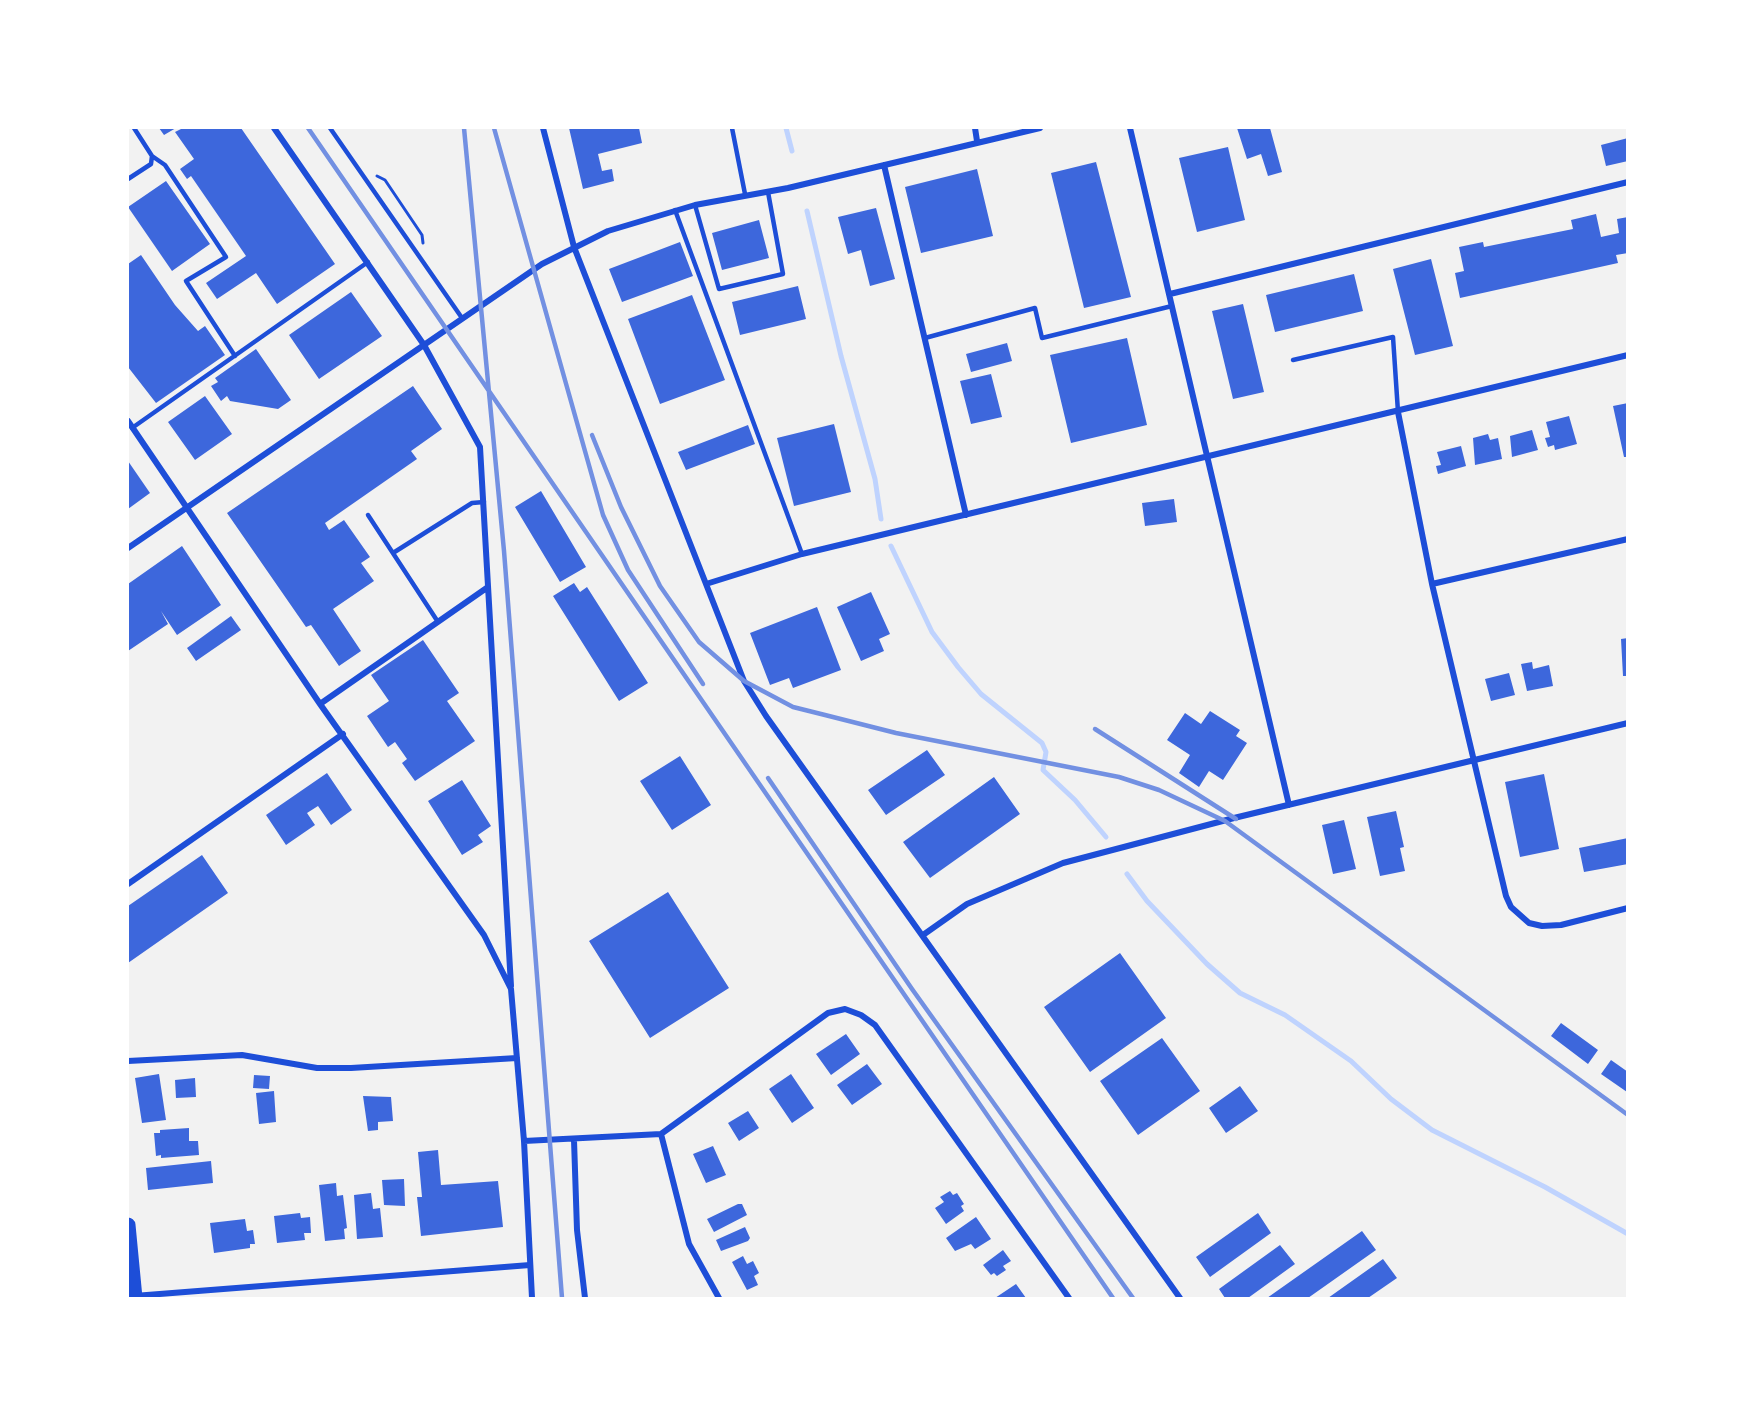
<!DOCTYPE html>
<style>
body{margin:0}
#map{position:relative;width:1755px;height:1426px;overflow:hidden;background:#f2f2f2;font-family:"Roboto Condensed",sans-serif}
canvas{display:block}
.frame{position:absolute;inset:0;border:129px solid #fff;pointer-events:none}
</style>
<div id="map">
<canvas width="1755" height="1426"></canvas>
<div class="frame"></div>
</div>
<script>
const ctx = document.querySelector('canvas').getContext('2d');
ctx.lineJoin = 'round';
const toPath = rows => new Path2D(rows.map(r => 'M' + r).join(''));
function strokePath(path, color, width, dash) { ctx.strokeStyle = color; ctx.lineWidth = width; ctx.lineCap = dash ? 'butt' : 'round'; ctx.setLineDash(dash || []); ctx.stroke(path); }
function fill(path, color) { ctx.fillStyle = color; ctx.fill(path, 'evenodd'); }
strokePath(toPath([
 [786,128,792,151],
 [807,211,841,356,875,479,881,519],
 [891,546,932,632,958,667,981,694,1042,743,1046,752,1043,770,1075,800,1106,837],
 [1127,874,1147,901,1207,964,1240,993,1285,1015,1351,1061,1391,1099,1432,1130,1545,1187,1628,1234]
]), '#bfd3fe', 5);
fill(toPath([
 [159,128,176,128,164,135],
 [183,128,241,128,335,264,277,304,256,273,217,299,206,283,246,256,191,176,187,179,180,169,194,159,175,132],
 [569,128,639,128,642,143,598,154,602,171,612,169,614,181,583,189],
 [1237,128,1270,128,1282,172,1268,176,1261,154,1247,159],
 [1628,138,1628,161,1606,166,1601,145],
 [1228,147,1245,220,1197,232,1179,158],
 [1096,162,1131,297,1084,308,1051,173],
 [977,169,993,236,921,253,905,187],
 [166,181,210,244,172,271,128,207],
 [876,208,895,279,870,286,861,250,848,254,838,217],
 [1596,214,1601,237,1619,233,1617,219,1628,217,1628,253,1616,255,1618,263,1460,298,1455,273,1464,271,1459,247,1483,242,1484,247,1573,229,1571,220],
 [759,220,769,258,722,270,712,233],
 [680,242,693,276,622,302,609,269],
 [141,255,175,305,198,331,205,326,225,355,156,403,128,367,128,264],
 [1431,259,1453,346,1415,355,1393,269],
 [1354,274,1363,311,1275,332,1266,295],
 [798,286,806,319,740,335,732,302],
 [351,292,382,336,319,379,289,335],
 [692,295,725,380,660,404,628,319],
 [1243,304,1264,392,1233,399,1212,311],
 [1127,338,1147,425,1071,443,1050,355],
 [1007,343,1012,361,971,372,966,354],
 [256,349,291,400,278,409,230,401,227,396,221,401,211,386,218,382,215,378],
 [991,374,1002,417,971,424,960,381],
 [413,386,442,429,411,451,417,459,325,523,329,530,344,520,370,557,361,563,374,581,333,609,361,651,339,666,311,625,306,627,227,513],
 [205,396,232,434,195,460,168,422],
 [1628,403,1628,457,1624,457,1613,406],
 [1569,416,1577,444,1555,450,1554,445,1548,447,1545,438,1550,437,1546,422],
 [834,424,851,492,794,506,777,438],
 [748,425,755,444,686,470,678,452],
 [1532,430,1538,450,1512,457,1510,436],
 [1488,434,1490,440,1498,438,1502,459,1475,465,1473,438],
 [1461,446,1466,466,1438,474,1436,466,1441,465,1437,452],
 [128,461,150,493,128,509],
 [541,491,586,567,560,582,515,507],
 [1174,499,1177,522,1145,526,1142,503],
 [182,546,221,605,177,635,161,611,168,624,128,651,128,584],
 [574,583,580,592,587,587,648,683,619,701,553,596],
 [871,592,890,634,879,639,884,651,861,661,837,607],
 [817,607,841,670,793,688,789,678,770,685,750,633],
 [231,616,241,630,196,661,187,648],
 [1628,638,1628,676,1623,676,1621,639],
 [423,640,459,693,447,701,475,741,415,781,402,763,407,759,395,742,388,747,367,716,389,701,371,675],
 [1532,662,1533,669,1549,665,1553,686,1527,691,1521,664],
 [1509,673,1515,695,1491,701,1485,679],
 [1210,711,1240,730,1236,736,1247,743,1223,780,1209,771,1199,787,1179,773,1190,755,1167,740,1185,713,1201,724],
 [927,750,945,775,886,815,868,790],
 [680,756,711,805,672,830,640,781],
 [327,773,352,810,331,825,318,806,307,813,315,825,286,845,266,815],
 [1544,774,1559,849,1520,857,1505,782],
 [994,777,1020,814,930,878,903,842],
 [462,780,491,826,478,835,483,842,462,855,428,801],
 [1396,811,1404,847,1400,848,1405,871,1380,876,1367,817],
 [1344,820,1356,869,1333,874,1322,825],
 [1628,838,1628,864,1584,872,1579,848],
 [202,855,228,893,128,963,128,906],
 [668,892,729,988,650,1038,589,941],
 [1120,953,1166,1018,1090,1072,1044,1007],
 [1561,1023,1598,1050,1588,1064,1551,1036],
 [846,1034,860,1054,831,1075,816,1054],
 [1162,1038,1200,1091,1138,1135,1100,1081],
 [1611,1060,1628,1072,1627,1092,1601,1074],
 [867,1064,882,1084,852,1105,837,1085],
 [159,1074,166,1120,142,1123,135,1078],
 [791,1074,814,1108,792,1123,769,1089],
 [254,1075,270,1076,269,1089,253,1088],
 [195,1078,196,1097,176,1098,175,1080],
 [1240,1086,1258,1111,1226,1133,1209,1108],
 [274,1091,276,1122,259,1124,256,1093],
 [363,1096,391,1097,393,1121,378,1122,378,1130,368,1131],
 [748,1111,759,1128,739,1141,728,1123],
 [189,1128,189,1141,198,1141,199,1155,161,1158,161,1155,156,1156,154,1133,160,1133,160,1130],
 [713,1146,726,1175,706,1183,693,1154],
 [438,1150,441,1185,498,1181,503,1227,421,1236,417,1197,422,1197,418,1152],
 [211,1161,213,1183,148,1190,146,1168],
 [404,1179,405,1206,384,1205,382,1180],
 [336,1183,337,1196,343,1195,347,1228,344,1229,345,1239,325,1241,319,1185],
 [950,1191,953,1195,957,1193,964,1204,961,1206,964,1211,946,1224,935,1208,944,1202,940,1197],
 [371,1193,373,1209,380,1208,383,1237,357,1239,354,1195],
 [738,1204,742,1204,747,1215,714,1232,707,1219],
 [300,1213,301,1218,310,1217,311,1233,304,1233,305,1240,277,1243,274,1216],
 [1258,1213,1271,1233,1210,1277,1196,1257],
 [976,1217,991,1239,975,1249,971,1244,955,1251,946,1238],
 [245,1219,247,1231,253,1230,255,1244,250,1244,250,1248,214,1253,210,1223],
 [745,1227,750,1238,748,1241,721,1251,716,1240],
 [1362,1231,1376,1250,1308,1298,1267,1298],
 [1280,1245,1295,1264,1248,1298,1225,1298,1219,1289],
 [1003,1250,1011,1261,1003,1266,1006,1270,997,1276,994,1273,991,1275,983,1265],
 [743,1256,747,1264,753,1261,759,1273,754,1276,758,1285,747,1290,732,1262],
 [1383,1259,1397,1278,1368,1298,1328,1298],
 [1016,1284,1026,1298,995,1298]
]), '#3d67dc');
strokePath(toPath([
 [377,176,385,180,422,235,423,243]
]), '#1d4ed8', 3);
strokePath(toPath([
 [330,128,462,318],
 [732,128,745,194],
 [152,156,165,165,226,257,186,281,235,356],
 [128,179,151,164,152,156,134,128],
 [695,205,719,289,783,274,768,192],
 [675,210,802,554],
 [925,338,1035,308,1042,338,1172,306],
 [1293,360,1393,337,1398,412],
 [132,428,368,262],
 [368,515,438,622],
 [393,553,472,503,484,502]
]), '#1d4ed8', 4.5);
strokePath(toPath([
 [274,128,424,345,480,447,511,986],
 [543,128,574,247,744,681,766,716,1180,1298],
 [975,128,977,141],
 [1130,128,1289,805],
 [884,165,966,515],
 [1170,294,1628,182],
 [1398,412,1432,584,1506,896,1511,907,1529,923,1542,926,1561,925,1628,908],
 [128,421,320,704,484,935,511,989,524,1141,532,1298],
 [128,548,542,264,608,231,695,205,788,188,1040,128],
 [706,584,802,554,1628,355],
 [1432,584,1628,539],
 [320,704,488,587],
 [128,884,343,734],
 [923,935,967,904,1063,863,1234,818,1628,723],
 [128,1061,242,1055,317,1068,351,1068,517,1058],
 [661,1134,689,1244,719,1298],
 [574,1140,577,1230,585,1298],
 [524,1141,661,1134,828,1013,845,1009,861,1015,875,1025,1069,1298],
 [134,1296,530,1265]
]), '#1d4ed8', 6);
strokePath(toPath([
 [128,1225,135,1298]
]), '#1d4ed8', 15);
strokePath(toPath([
 [308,128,1113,1298],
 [464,128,504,551,562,1298],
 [494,128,603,515,628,570,703,684],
 [592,435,621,507,660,586,699,642,744,681,793,707,825,715,896,733,1119,777,1159,790,1225,821,1628,1115],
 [1095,729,1236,819],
 [768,778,912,989,1133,1298]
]), '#7290e2', 4.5);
</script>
